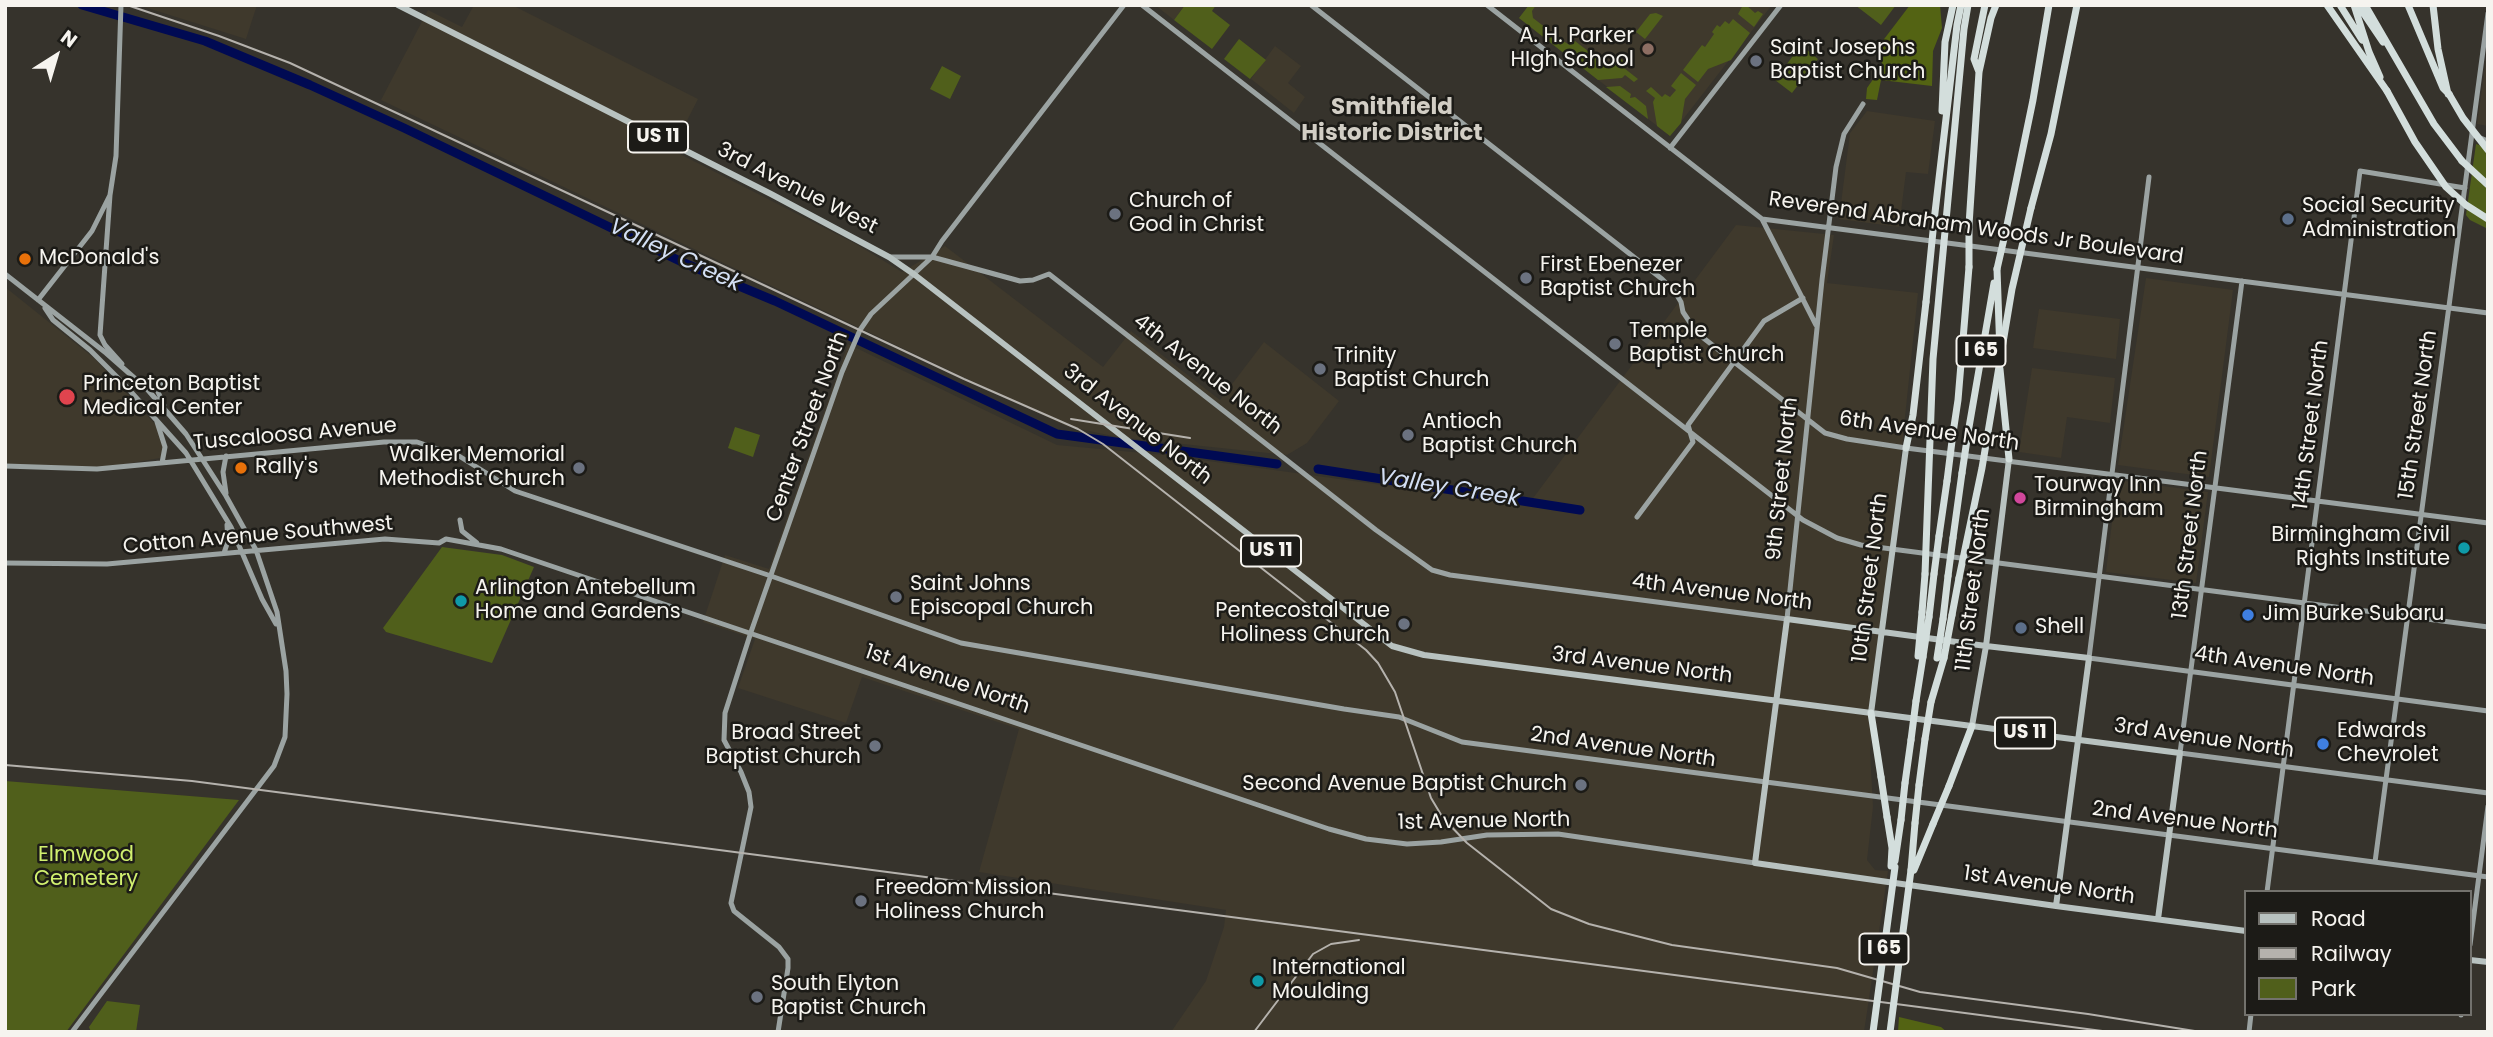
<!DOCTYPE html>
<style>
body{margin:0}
#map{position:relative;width:2493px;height:1037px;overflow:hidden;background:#36332c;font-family:Poppins,sans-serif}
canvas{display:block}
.frame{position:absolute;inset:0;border:7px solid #f6f4ef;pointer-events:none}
.legend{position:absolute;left:2244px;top:890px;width:228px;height:126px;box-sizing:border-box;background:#1c1b17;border:2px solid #73726d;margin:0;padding:9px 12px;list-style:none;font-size:21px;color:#f6f4ef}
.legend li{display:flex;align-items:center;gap:14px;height:35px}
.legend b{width:35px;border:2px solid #73726d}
.north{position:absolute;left:21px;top:21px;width:70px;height:70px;-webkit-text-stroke:5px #1c1b17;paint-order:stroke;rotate:37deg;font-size:19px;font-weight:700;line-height:28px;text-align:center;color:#f6f4ef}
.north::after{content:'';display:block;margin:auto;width:24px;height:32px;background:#f6f4ef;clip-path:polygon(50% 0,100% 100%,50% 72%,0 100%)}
</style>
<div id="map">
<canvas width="2493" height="1037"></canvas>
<div class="frame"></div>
<ul class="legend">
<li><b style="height:9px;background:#b8c2c0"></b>Road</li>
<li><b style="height:9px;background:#b5b2ad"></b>Railway</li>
<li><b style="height:19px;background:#505f1b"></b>Park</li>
</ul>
<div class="north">N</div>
</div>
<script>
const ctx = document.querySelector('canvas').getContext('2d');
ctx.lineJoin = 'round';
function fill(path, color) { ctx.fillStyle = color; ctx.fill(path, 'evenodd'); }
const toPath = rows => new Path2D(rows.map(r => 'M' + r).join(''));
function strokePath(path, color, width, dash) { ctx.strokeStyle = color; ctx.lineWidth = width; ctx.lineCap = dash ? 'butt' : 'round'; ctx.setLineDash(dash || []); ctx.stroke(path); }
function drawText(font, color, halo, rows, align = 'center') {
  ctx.font = font + ' Poppins,sans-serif'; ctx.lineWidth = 5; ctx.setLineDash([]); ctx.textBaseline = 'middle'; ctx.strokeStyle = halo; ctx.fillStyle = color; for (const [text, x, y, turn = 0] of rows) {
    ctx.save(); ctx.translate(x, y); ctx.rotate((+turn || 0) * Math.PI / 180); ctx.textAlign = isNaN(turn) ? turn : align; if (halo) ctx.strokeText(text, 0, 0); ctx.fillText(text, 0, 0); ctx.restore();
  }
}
fill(toPath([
 [138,5,257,5,246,39],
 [474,5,512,5,698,99,672,150,856,244,902,272,945,246,1103,367,1131,331,1220,400,1264,342,1339,401,1307,443,1287,455,1117,437,1066,426,381,100,428,10,462,27],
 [1155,5,1185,5,1174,20],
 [1529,5,1772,5,1670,136,1519,18],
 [1275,46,1301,66,1288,83,1305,97,1294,113,1251,79],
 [2488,47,2488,126,2477,124],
 [1867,111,1935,121,1928,174,1906,172,1899,227,1839,219,1850,133],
 [1736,225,1834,235,1827,283,1918,293,1870,751,1873,807,1867,860,1875,870,1888,871,1864,1032,1171,1032,1206,981,1224,927,1226,910,979,872,1019,729,862,677,846,723,738,688,755,639,703,622,725,555,769,569,848,344,1057,445,1165,455,1528,505],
 [2146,278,2233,290,2209,477,2118,465],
 [5,287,95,359,164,434,166,457,97,469,5,464],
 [2039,309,2120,319,2116,359,2033,348],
 [2032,368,2115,378,2110,423,2067,417,2061,458,2019,452],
 [2117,480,2208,492,2196,583,2106,572]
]), '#3f392c');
fill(toPath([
 [1185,5,1216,5,1212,11,1230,25,1212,49,1174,20],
 [1529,5,1536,5,1532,11,1533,18,1563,41,1570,45,1575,41,1610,68,1619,57,1626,64,1624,68,1638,79,1634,82,1625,75,1622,78,1598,80,1519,18],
 [1743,5,1746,5,1755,13,1758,11,1763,14,1754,27,1738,14],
 [1855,5,1896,5,1881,25],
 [1656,13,1663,16,1645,39,1636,32,1650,14],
 [1733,19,1750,33,1731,60,1708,69,1698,82,1683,70,1702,45,1705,47,1714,34,1712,32,1717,25,1720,27,1725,21,1729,24],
 [1239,39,1266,60,1250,79,1224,59],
 [1801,45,1818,59,1792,93,1775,80],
 [942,66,961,76,950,99,930,89],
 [1681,73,1696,85,1685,99,1681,123,1670,136,1657,126,1653,102,1655,98,1646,91,1651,87,1662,97,1665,94,1670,97,1676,90,1671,86],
 [1620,86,1631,94,1630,98,1635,97,1646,106,1648,119,1606,87],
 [2476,144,2488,148,2488,229,2470,220,2466,215],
 [735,427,760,435,753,457,728,448],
 [442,547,502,555,534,567,492,663,386,632,383,628],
 [5,781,239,800,66,1032,5,1032],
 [107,1001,140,1005,136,1032,91,1032,89,1027]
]), '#505f1b');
fill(toPath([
 [1910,5,1940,5,1942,28,1933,51,1932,86,1881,80,1877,100,1866,99,1867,88,1883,65,1875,51],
 [1899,1017,1941,1027,1947,1032,1898,1032]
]), '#536313');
strokePath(toPath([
 [82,5,205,41,310,85,404,128,684,263,775,301,1057,434,1277,464],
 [1318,469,1580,510]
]), '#000a53', 9);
strokePath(toPath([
 [121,5,116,156,110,195,100,335,105,345,122,364],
 [1142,5,1803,520,1837,538,1861,545,2488,627],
 [1311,5,1662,279,1675,292,1681,302,1683,312,1697,333,1825,433,1847,439,1906,448,2488,523],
 [1487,5,1762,219,2488,313],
 [2478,137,2488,141],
 [1670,148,1781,5],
 [2149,177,2089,658,2488,711],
 [1762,219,1816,325],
 [889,257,932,257,1020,281,1033,280,1049,274,1376,530,1432,570,1450,575,1787,619,1822,280,1836,167,1844,134,1863,104],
 [5,274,106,353,147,389,186,434,226,496,256,550,277,612,286,671,287,694,285,737,274,766,72,1032],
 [2242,281,2180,753,2488,793],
 [38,300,92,231,110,195],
 [45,308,53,320,90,350,123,383,186,453,231,527,262,599,276,624],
 [162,380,158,392,164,405],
 [157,422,165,447,162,463],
 [5,466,97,469,384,442,417,442,459,456,515,491,771,576,961,643,1344,709,1399,717,1462,742,2488,877],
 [226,493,223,472,226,456],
 [1637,517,1693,442,1688,425,1764,321,1803,298],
 [460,520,462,531,477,543],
 [224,553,228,541,227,525],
 [5,563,107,564,385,539,439,543,446,539,501,549,1329,829,1366,839,1407,844,1441,842,1487,835,1558,834,1755,863],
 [2375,862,2488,13],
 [2267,892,2360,171,2465,188],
 [2470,945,2488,806],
 [2461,1015,2461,1014],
 [778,1032,788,968,788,959,779,947,734,911,731,903,751,807,749,792,741,772,724,740,725,713,751,632,842,372,860,330,871,314,932,257,942,241,1124,5],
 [2249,1032,2251,1014]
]), '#9ba3a2', 5);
strokePath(toPath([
 [398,5,771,194,889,257,915,275,1392,646,1424,655,2180,753,2158,919],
 [1871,713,1906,448],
 [1972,726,1986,646,2009,459],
 [2056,906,2089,658,1986,646,1787,619,1755,863,2056,906,2246,931],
 [2470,960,2488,962]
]), '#b8c2c0', 6);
strokePath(toPath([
 [2327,5,2387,91],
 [2340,5,2362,40],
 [2354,5,2369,52,2380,77],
 [2358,5,2383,42],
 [2365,5,2434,124,2462,161],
 [2408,5,2443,88,2449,94],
 [2433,5,2438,49,2448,94],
 [1979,72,1974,59,1985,5],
 [1942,111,1945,42,1953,5],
 [2031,208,2051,134,2077,5],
 [1934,221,1957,25,1961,5],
 [1969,225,1979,72,1991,18,1996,5],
 [2006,230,2033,100,2049,5],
 [1997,269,2000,354],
 [2000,369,2009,459],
 [1953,433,1958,400,1969,267],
 [1968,433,1994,283],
 [1906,448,1913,415,1926,302],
 [1939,536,1947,481],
 [1953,538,1962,473],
 [1922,612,1925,574],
 [1952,615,1959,578],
 [1929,617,1934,574],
 [1943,619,1948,576],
 [1916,701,1923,657],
 [1931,702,1944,658],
 [1871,713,1881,777],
 [1905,783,1911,740],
 [1919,785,1925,739],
 [1949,786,1972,726],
 [1887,817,1892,848,1891,866],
 [1895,861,1901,820],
 [1911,870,1915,823],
 [1914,870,1933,824]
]), '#d3dedc', 7);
strokePath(toPath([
 [127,5,219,36,290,63,964,379,1078,429,1103,444,1366,650,1378,663,1395,692,1431,798,1443,818,1467,843,1551,909,1589,924,1672,945,1837,968,1920,992,2088,1014,2201,1032],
 [1071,419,1190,438],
 [5,765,192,781,2110,1032],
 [1254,1032,1313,954,1331,944,1359,940]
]), '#b5b2ad', 2);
strokePath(toPath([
 [2387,91,2415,142,2446,187,2466,205,2488,219],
 [2449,94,2463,118,2488,150],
 [2462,161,2488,185],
 [1969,267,1969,225],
 [1997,269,2006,230],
 [1926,302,1934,221],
 [1962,473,1968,433],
 [1947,481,1953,433],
 [1925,574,1933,359,1964,29,1968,5],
 [1934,574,1939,536],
 [1948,576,1953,538],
 [1959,578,1982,468,2012,289,2031,208],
 [1918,656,1922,612],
 [1923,657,1929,617],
 [1937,658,1943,619],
 [1944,658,1952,615],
 [1925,739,1931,702],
 [1911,740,1916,701],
 [1881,777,1887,817],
 [1901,820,1905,783],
 [1915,823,1919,785],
 [1933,824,1949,786],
 [1873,1032,1895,867],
 [1890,1032,1911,870]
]), '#d3dedc', 7);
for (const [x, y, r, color] of [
 [1648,49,7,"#8d6e63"],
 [1756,61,7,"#6b7280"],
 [1115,214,7,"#6b7280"],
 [2288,219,7,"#5c6f8a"],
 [25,259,7,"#e8710a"],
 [1526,278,7,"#6b7280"],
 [1615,344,7,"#6b7280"],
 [1320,369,7,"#6b7280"],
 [67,397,9,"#e0444e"],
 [1408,435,7,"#6b7280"],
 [241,468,7,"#e8710a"],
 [579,468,7,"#6b7280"],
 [2020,498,7,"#d1479c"],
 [2464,548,7,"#0f9aa8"],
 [896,597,7,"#6b7280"],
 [461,601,7,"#0f9aa8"],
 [2248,615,7,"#3f7fe0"],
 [1404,624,7,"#6b7280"],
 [2021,628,7,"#5c6f8a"],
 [2323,744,7,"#3f7fe0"],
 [875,746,7,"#6b7280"],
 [1581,785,7,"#6b7280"],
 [861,901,7,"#6b7280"],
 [1258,981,7,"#0f9aa8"],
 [757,997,7,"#6b7280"]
]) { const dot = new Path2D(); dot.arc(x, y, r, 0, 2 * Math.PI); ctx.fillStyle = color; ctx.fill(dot); strokePath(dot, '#1c1b17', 2.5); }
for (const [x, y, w] of [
 [658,137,60],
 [1981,351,49],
 [1271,551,60],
 [2025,733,60],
 [1884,949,49]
]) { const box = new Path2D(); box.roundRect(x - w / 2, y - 15.5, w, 31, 5); ctx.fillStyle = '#1c1b17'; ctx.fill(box); strokePath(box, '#f6f4ef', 2); }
drawText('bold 19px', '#f6f4ef', null, [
 ["US 11",658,137],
 ["I 65",1981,351],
 ["US 11",1271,551],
 ["US 11",2025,733],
 ["I 65",1884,949]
]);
drawText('21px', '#f6f4ef', '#1c1b17', [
 ["A. H. Parker",1634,37,"right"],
 ["HIgh School",1634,61,"right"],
 ["Saint Josephs",1770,49],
 ["Baptist Church",1770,73],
 ["Church of",1129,202],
 ["God in Christ",1129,226],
 ["Social Security",2302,207],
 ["Administration",2302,231],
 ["McDonald's",39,259],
 ["First Ebenezer",1540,266],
 ["Baptist Church",1540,290],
 ["Temple",1629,332],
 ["Baptist Church",1629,356],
 ["Trinity",1334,357],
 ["Baptist Church",1334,381],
 ["Princeton Baptist",83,385],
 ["Medical Center",83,409],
 ["Antioch",1422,423],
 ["Baptist Church",1422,447],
 ["Walker Memorial",565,456,"right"],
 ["Methodist Church",565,480,"right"],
 ["Rally's",255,468],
 ["Tourway Inn",2034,486],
 ["Birmingham",2034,510],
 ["Birmingham Civil",2450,536,"right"],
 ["Rights Institute",2450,560,"right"],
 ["Saint Johns",910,585],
 ["Episcopal Church",910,609],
 ["Arlington Antebellum",475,589],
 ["Home and Gardens",475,613],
 ["Pentecostal True",1390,612,"right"],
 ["Holiness Church",1390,636,"right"],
 ["Jim Burke Subaru",2262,615],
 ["Shell",2035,628],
 ["Edwards",2337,732],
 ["Chevrolet",2337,756],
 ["Broad Street",861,734,"right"],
 ["Baptist Church",861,758,"right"],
 ["Second Avenue Baptist Church",1567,785,"right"],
 ["Freedom Mission",875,889],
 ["Holiness Church",875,913],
 ["International",1272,969],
 ["Moulding",1272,993],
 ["South Elyton",771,985],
 ["Baptist Church",771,1009]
], 'left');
drawText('21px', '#f6f4ef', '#1c1b17', [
 ["3rd Avenue West",797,189,27],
 ["Reverend Abraham Woods Jr Boulevard",1976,229,8],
 ["4th Avenue North",1207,375,38],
 ["15th Street North",2419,415,-82],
 ["3rd Avenue North",1137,425,38],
 ["14th Street North",2312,425,-83],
 ["Center Street North",808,427,-70],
 ["6th Avenue North",1929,432,8],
 ["Tuscaloosa Avenue",295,435,-5],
 ["9th Street North",1783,479,-84],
 ["13th Street North",2191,535,-83],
 ["Cotton Avenue Southwest",258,536,-5],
 ["10th Street North",1871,578,-83],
 ["11th Street North",1974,590,-83],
 ["4th Avenue North",1722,593,7],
 ["3rd Avenue North",1642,666,7],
 ["4th Avenue North",2284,667,8],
 ["1st Avenue North",947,680,19],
 ["3rd Avenue North",2204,739,8],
 ["2nd Avenue North",1623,748,8],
 ["2nd Avenue North",2185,821,7],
 ["1st Avenue North",1484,822,-1],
 ["1st Avenue North",2049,886,8]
]);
drawText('21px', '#d1f06f', '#1c1b17', [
 ["Elmwood",86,856],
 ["Cemetery",86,880]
]);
drawText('bold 23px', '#d2cec5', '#1c1b17', [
 ["Smithfield",1392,108],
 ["Historic District",1392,134]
]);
drawText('italic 23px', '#d3dff4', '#1c1b17', [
 ["Valley Creek",675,256,25],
 ["Valley Creek",1449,489,9]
]);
</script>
